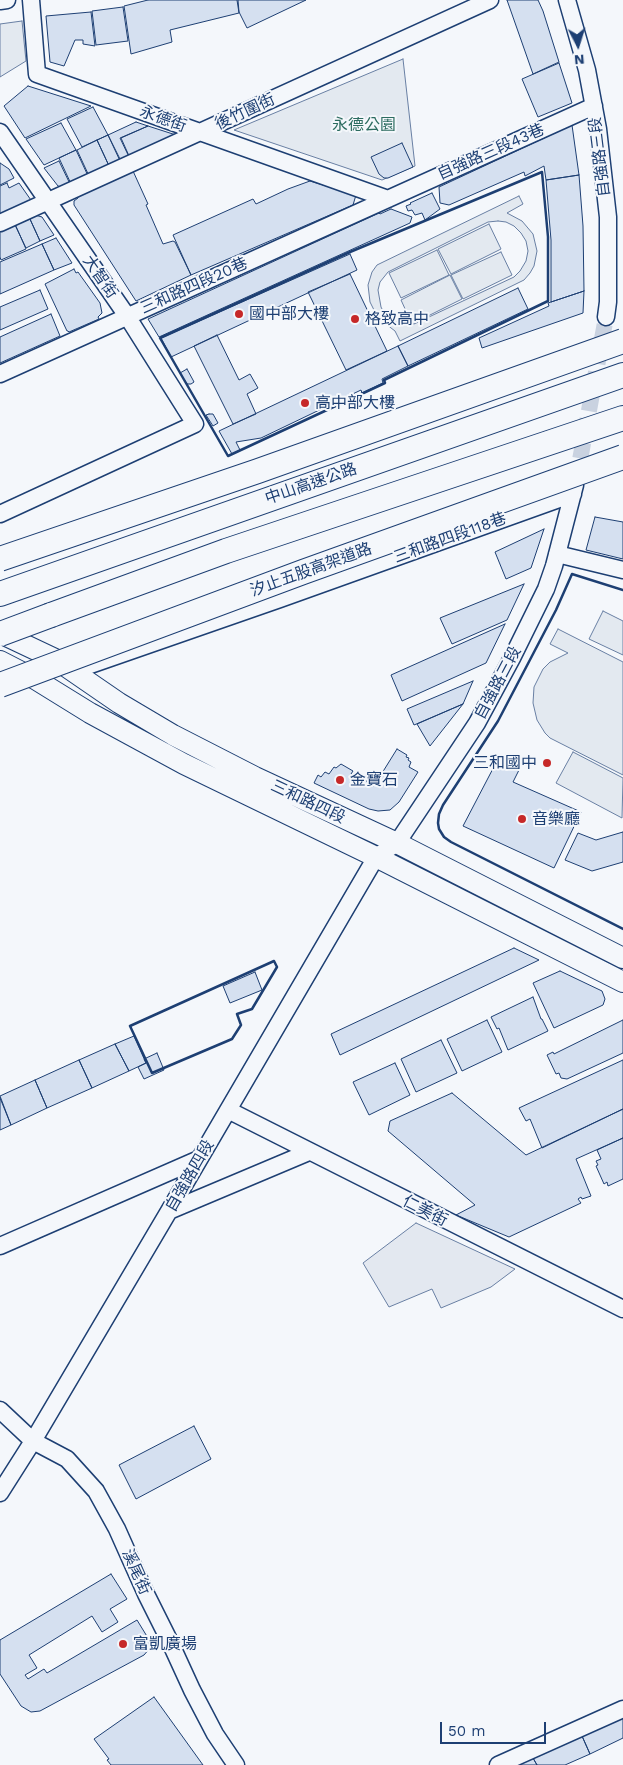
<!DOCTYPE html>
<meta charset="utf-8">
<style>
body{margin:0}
#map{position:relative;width:623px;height:1765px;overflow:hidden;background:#f4f7fb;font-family:"Work Sans",sans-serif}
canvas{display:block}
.north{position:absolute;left:553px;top:20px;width:50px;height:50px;-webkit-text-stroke:4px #f4f7fb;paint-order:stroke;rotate:175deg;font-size:14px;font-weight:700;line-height:20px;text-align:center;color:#1d3f73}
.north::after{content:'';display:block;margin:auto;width:18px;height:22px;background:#1d3f73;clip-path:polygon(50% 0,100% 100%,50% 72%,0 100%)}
.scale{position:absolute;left:440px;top:1722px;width:106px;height:22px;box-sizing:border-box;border:2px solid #1d3f73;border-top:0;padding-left:6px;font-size:15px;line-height:18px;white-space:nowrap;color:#1d3f73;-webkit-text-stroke:4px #f4f7fb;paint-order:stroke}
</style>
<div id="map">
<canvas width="623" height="1765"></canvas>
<div class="north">N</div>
<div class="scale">50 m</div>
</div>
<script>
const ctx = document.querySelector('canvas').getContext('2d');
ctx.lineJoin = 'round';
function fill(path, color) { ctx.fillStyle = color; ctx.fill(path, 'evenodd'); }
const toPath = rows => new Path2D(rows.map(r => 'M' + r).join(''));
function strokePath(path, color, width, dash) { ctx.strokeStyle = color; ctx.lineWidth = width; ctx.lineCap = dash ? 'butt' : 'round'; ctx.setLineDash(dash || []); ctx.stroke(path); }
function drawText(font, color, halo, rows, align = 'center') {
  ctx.font = font + ' "Work Sans","Noto Sans TC",sans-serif'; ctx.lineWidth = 4; ctx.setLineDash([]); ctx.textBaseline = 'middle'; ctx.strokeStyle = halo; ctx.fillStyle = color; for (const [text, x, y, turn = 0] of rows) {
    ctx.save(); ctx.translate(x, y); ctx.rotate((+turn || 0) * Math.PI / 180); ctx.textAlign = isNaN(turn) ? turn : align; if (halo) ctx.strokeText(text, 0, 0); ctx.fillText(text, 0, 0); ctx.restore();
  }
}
const green = toPath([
 [22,21,26,61,0,77,0,24,22,21],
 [403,59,415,166,382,180,234,130,403,59],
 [519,196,523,204,507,213,522,221,533,234,537,251,534,266,530,273,524,280,400,341,395,331,378,318,370,302,368,285,372,272,377,265,519,196],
 [498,221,506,222,514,226,521,233,526,241,528,251,526,261,520,271,514,277,414,324,395,322,384,313,381,307,378,290,380,282,388,272,488,222,498,221],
 [489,224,501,249,451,274,438,249,489,224],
 [437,250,449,275,401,298,389,273,437,250],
 [501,252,512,275,463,299,451,275,501,252],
 [450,275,462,299,412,324,401,300,450,275],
 [603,611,623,621,623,655,589,639,603,611],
 [558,629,623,662,623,775,550,738,545,733,537,720,533,703,534,687,543,669,550,662,568,653,550,644,558,629],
 [573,752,623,778,622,818,556,783,573,752]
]);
fill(green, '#e3e9f0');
strokePath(green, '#687fa3', 1);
const parking = toPath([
 [416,1223,515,1269,491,1287,441,1308,432,1289,389,1307,363,1263,416,1223]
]);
fill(parking, '#e3e8f0');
strokePath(parking, '#687fa3', 1);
const building = toPath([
 [148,0,237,0,239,13,170,30,172,42,131,54,124,6,148,0],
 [238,0,306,0,247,28,239,12,238,0],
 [507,0,538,0,543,11,559,62,533,74,507,0],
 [123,7,128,41,96,45,92,11,123,7],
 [91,12,95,46,83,44,83,40,75,40,64,66,50,62,46,16,91,12],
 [559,63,572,103,538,117,522,79,559,63],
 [28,86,91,106,25,138,4,106,28,86],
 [93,107,108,135,82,147,67,119,93,107],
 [136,122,148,126,120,138,130,159,122,163,108,135,136,122],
 [61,123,76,150,44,165,26,139,61,123],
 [572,125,579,175,546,180,544,166,525,176,524,172,449,205,440,203,439,187,572,125],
 [148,126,176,135,130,158,121,138,148,126],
 [108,135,121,163,110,168,97,140,108,135],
 [97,140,110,168,90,178,77,150,97,140],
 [402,143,413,167,388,178,384,178,379,174,371,157,402,143],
 [76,150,89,178,72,186,59,158,76,150],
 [59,161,71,186,61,187,58,186,44,168,59,161],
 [0,163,9,169,14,178,0,185,0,163],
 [133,171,148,204,146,205,163,244,173,241,175,242,191,275,136,301,74,205,74,201,78,198,77,196,133,171],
 [579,175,583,226,584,291,551,302,551,240,546,180,579,175],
 [310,181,356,195,353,205,191,275,173,235,253,199,256,204,288,189,310,181],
 [7,183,9,188,19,183,33,203,0,217,0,186,7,183],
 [432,193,440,209,425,220,422,213,415,215,412,210,408,211,406,206,411,204,410,203,432,193],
 [391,209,412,217,410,223,159,337,148,319,379,213,380,214,391,209],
 [35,215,42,217,54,235,40,241,29,217,35,215],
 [30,219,40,241,26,248,15,225,30,219],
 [15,224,26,249,1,260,0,257,0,231,15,224],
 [56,238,72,263,54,270,42,244,56,238],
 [42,244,54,270,0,294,0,262,42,244],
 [350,254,357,270,171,357,161,338,350,254],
 [74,269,76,273,78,272,100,303,102,313,98,317,99,319,69,332,68,331,67,331,45,284,74,269],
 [350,274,387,351,346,370,308,292,350,274],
 [518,288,528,309,408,366,398,346,518,288],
 [40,290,48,309,0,330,0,307,40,290],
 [584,291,583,313,482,348,479,338,549,306,548,303,584,291],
 [51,314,60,336,0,363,0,337,51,314],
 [217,335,239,380,250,374,258,388,247,394,256,414,233,424,194,346,217,335],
 [398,346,408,366,382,379,383,383,362,393,361,390,261,438,236,442,240,450,232,454,219,431,398,346],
 [187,369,193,380,194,382,191,384,187,384,180,373,187,369],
 [209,414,213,414,218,423,213,426,206,415,209,414],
 [595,517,623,522,623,559,586,550,595,517],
 [544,529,531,568,506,579,495,552,544,529],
 [524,584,507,620,452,644,440,618,524,584],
 [505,624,486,663,402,701,391,675,505,624],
 [473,681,463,704,414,725,407,709,473,681],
 [463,704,430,746,417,724,463,704],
 [397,749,407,755,406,757,409,758,408,760,411,762,409,767,418,772,399,802,390,810,378,811,369,809,314,783,318,775,321,777,325,772,329,774,334,767,336,768,341,764,353,771,351,774,353,775,354,773,374,786,397,749],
 [498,759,520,768,513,782,581,812,554,868,463,826,498,759],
 [623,832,623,862,592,871,565,860,578,833,596,840,623,832],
 [514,948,539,960,340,1055,331,1034,514,948],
 [560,971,602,991,605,999,603,1005,554,1028,533,983,560,971],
 [255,972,262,990,230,1003,223,986,255,972],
 [533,997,541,1019,542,1019,548,1031,508,1050,499,1028,497,1029,491,1017,533,997],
 [487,1020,502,1052,462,1071,447,1039,487,1020],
 [623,1020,623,1053,567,1079,561,1078,559,1073,556,1074,547,1055,553,1052,554,1054,623,1020],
 [134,1036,146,1063,129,1071,115,1044,134,1036],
 [441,1040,457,1073,416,1092,401,1059,441,1040],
 [115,1044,129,1071,92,1088,79,1060,115,1044],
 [157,1053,164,1070,144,1079,138,1067,146,1063,144,1059,157,1053],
 [79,1060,92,1088,47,1108,35,1080,79,1060],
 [623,1060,623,1109,542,1148,530,1119,526,1121,519,1108,623,1060],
 [395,1063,410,1095,369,1115,353,1082,395,1063],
 [35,1080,47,1108,11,1125,0,1096,35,1080],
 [452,1093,526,1155,623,1109,623,1138,576,1159,591,1196,582,1199,581,1197,578,1199,581,1203,509,1237,456,1215,475,1205,388,1131,390,1121,452,1093],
 [0,1098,11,1125,0,1130,0,1098],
 [623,1138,623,1179,608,1186,607,1182,604,1184,596,1166,598,1165,596,1161,601,1159,597,1150,623,1138],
 [194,1426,211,1459,136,1499,119,1465,194,1426],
 [111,1574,127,1599,110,1609,118,1622,102,1632,92,1616,29,1655,37,1668,25,1675,28,1679,44,1669,47,1673,137,1620,148,1638,150,1648,144,1655,40,1711,31,1712,21,1706,0,1674,0,1640,111,1574],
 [154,1697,203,1765,111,1765,107,1760,109,1759,94,1739,154,1697],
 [623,1717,623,1738,590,1754,582,1736,623,1717],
 [582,1736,590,1754,565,1765,537,1765,533,1758,582,1736],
 [533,1758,537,1765,518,1765,533,1758]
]);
fill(building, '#d5e0f0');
strokePath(building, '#1d3f73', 1);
strokePath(toPath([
 [576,482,606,317]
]), '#c9d2e0', 16, [16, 8]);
const minor = toPath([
 [31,0,37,74,388,199],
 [567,0,587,70,598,129,608,217,608,302,606,317],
 [0,1,7,0],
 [0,132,127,316,195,424,0,514],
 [0,223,490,0],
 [0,374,594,106],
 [557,554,623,570],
 [73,671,280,599,573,494],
 [228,1110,623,1309],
 [169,1211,309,1152],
 [0,1246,199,1159],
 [0,1410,33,1441,67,1459,96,1491,117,1529,146,1594,170,1642,192,1690,215,1734,236,1765],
 [0,1493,33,1441,169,1211,376,857,397,843,477,723,512,658,546,589,554,566,575,485],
 [498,1765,623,1709]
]);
const major = toPath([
 [0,633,55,659,119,703,173,735,255,777,397,843,623,958],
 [0,661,35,679,90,713,184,764,376,857,623,982]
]);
const highway = toPath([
 [0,594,623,375],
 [51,615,226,551,623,418]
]);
strokePath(minor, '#1d3f73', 19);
strokePath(major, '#1d3f73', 22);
strokePath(highway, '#1d3f73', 26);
strokePath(minor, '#f4f7fb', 16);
strokePath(major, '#f4f7fb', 20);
strokePath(highway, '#f4f7fb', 24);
const highwayBridge = toPath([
 [0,559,258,471,623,341],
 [0,634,51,615],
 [0,685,303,572,623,457]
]);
strokePath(highwayBridge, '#1d3f73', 26, []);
strokePath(highwayBridge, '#f4f7fb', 24);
strokePath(toPath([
 [542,172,548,237,548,301,384,380,385,383,228,456,160,338,350,252,542,172],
 [623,590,572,574,556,610,498,721,443,805,439,814,438,823,439,829,444,837,451,842,623,929],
 [274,961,277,967,252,1009,237,1014,241,1025,232,1039,152,1073,130,1026,274,961]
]), '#1d3f73', 2.5);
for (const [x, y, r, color] of [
 [239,314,5,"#c62828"],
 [355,319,5,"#c62828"],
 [305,403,5,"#c62828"],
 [547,763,5,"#c62828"],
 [340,780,5,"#c62828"],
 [522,819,5,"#c62828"],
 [123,1644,5,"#c62828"]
]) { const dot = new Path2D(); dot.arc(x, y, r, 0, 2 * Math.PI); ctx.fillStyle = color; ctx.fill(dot); strokePath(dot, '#f4f7fb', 2); }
drawText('16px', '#1d3f73', '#f4f7fb', [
 ["後竹圍街",245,112,-25],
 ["永德街",163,119,20],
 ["自強路三段43巷",491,152,-24],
 ["自強路三段",600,157,-97],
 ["大智街",100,277,55],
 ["三和路四段20巷",194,286,-24],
 ["中山高速公路",311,484,-19],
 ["三和路四段118巷",450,538,-20],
 ["汐止五股高架道路",311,570,-20],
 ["自強路三段",498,683,-62],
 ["三和路四段",308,802,25],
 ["自強路四段",190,1176,-60],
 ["仁美街",425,1211,27],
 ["溪尾街",136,1572,66]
]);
drawText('16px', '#2c6c60', '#f4f7fb', [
 ["永德公園",364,125]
]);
drawText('16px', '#1d3f73', '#f4f7fb', [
 ["國中部大樓",249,314],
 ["格致高中",365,319],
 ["高中部大樓",315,403],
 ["三和國中",537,763,"right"],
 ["金寶石",350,780],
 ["音樂廳",532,819],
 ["富凱廣場",133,1644]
], 'left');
</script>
